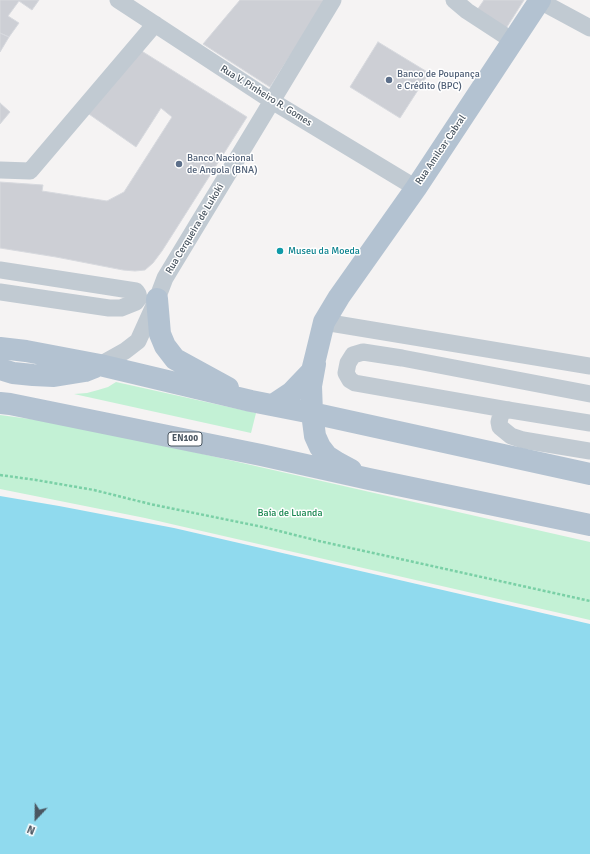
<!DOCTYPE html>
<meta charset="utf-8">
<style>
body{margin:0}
#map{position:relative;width:590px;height:854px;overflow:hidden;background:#f5f3f3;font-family:Signika,sans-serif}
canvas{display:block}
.north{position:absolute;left:16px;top:798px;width:40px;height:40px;-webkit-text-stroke:3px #fff;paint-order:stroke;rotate:202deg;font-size:11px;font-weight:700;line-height:16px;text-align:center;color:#4a5661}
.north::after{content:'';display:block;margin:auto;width:14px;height:18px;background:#4a5661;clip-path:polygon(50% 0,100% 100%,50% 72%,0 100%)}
</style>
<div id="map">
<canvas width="590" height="854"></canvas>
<div class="north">N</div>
</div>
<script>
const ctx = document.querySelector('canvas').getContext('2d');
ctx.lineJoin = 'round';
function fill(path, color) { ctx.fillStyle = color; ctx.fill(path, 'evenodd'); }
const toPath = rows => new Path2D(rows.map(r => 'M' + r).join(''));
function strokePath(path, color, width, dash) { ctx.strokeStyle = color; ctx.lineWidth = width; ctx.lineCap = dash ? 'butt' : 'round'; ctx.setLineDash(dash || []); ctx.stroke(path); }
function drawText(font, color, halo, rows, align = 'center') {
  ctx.font = font + ' Signika,sans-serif'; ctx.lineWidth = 3; ctx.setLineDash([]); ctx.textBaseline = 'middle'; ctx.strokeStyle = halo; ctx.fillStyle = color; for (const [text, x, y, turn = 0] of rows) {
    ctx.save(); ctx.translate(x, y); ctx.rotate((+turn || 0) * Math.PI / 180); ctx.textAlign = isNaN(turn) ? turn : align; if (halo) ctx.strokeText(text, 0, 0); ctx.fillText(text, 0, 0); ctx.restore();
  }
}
fill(toPath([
 [116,382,256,413,251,433,74,394,87,393,98,390,108,387],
 [0,415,75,425,590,542,590,620,145,518,0,489]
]), '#c3f1d5');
fill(toPath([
 [0,496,59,506,174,528,590,624,590,854,0,854]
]), '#90daee');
const building = toPath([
 [0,0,39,0,32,10,19,1,8,16,19,23,9,37,0,33,0,0],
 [240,0,326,0,270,87,203,44,240,0],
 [484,0,524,0,505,30,475,13,484,0],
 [0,33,9,37,0,52,0,33],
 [378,42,429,73,400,118,350,87,378,42],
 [140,50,247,117,162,251,153,263,145,270,135,271,123,270,56,257,0,248,0,182,43,185,42,191,107,201,124,192,172,117,161,108,136,147,86,112,140,50],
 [0,103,10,112,0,124,0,103]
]);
fill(building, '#cdcfd5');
strokePath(building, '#d7d9de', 1);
strokePath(toPath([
 [0,475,36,480,94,490,150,504,263,527,319,541,590,601]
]), '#7ad0a6', 2.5, [3, 2]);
strokePath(toPath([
 [118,0,272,101,416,188],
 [454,0,467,11,513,41],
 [540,1,590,28],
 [0,170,30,171,155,24],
 [0,270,136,291,138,294,139,298,136,302,121,308,109,308,0,292],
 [324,322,590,366],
 [100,365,125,351,138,341,157,299,165,278,333,0],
 [590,394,402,358,363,352,353,355,348,363,346,373,350,380,355,383,509,410,590,423],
 [509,410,505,411,501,414,499,422,500,427,511,436,523,440,590,451]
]), '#c1cad2', 17);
strokePath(toPath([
 [157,299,160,334,165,346,175,359,228,388],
 [0,348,26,351,100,365,251,401,312,413,590,474],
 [315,364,311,386,312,413,315,436,320,447,327,456,338,463,351,470],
 [0,369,13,373,33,375,54,376,85,371,95,367],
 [0,403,10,404,261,455,369,479,590,525],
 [273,405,291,393,312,371,316,355,324,322,339,297,416,188,540,0]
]), '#b3c2d1', 22);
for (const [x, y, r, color] of [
 [389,80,4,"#5c6f8a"],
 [179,164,4,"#5c6f8a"],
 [280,251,4,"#0f9aa8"]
]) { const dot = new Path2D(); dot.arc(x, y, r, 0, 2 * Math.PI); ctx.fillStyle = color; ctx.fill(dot); strokePath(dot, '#fff', 1.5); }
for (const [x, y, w] of [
 [185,439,34]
]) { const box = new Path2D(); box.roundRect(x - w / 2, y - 7, w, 14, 3); ctx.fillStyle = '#fff'; ctx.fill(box); strokePath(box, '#4a5661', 1); }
drawText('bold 9px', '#4a5661', null, [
 ["EN100",185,439]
]);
drawText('10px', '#4e5e75', '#fff', [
 ["Banco de Poupança",397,74],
 ["e Crédito (BPC)",397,86],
 ["Banco Nacional",187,158],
 ["de Angola (BNA)",187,170]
], 'left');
drawText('10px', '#4a5661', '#fff', [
 ["Rua V. Pinheiro R. Gomes",266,96,32],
 ["Rua Amilcar Cabral",441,150,-56],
 ["Rua Cerqueira de Lukoki",195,229,-59]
]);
drawText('10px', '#0d838f', '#fff', [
 ["Museu da Moeda",288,251]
], 'left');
drawText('10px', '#17864f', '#fff', [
 ["Baía de Luanda",290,513]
]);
</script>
